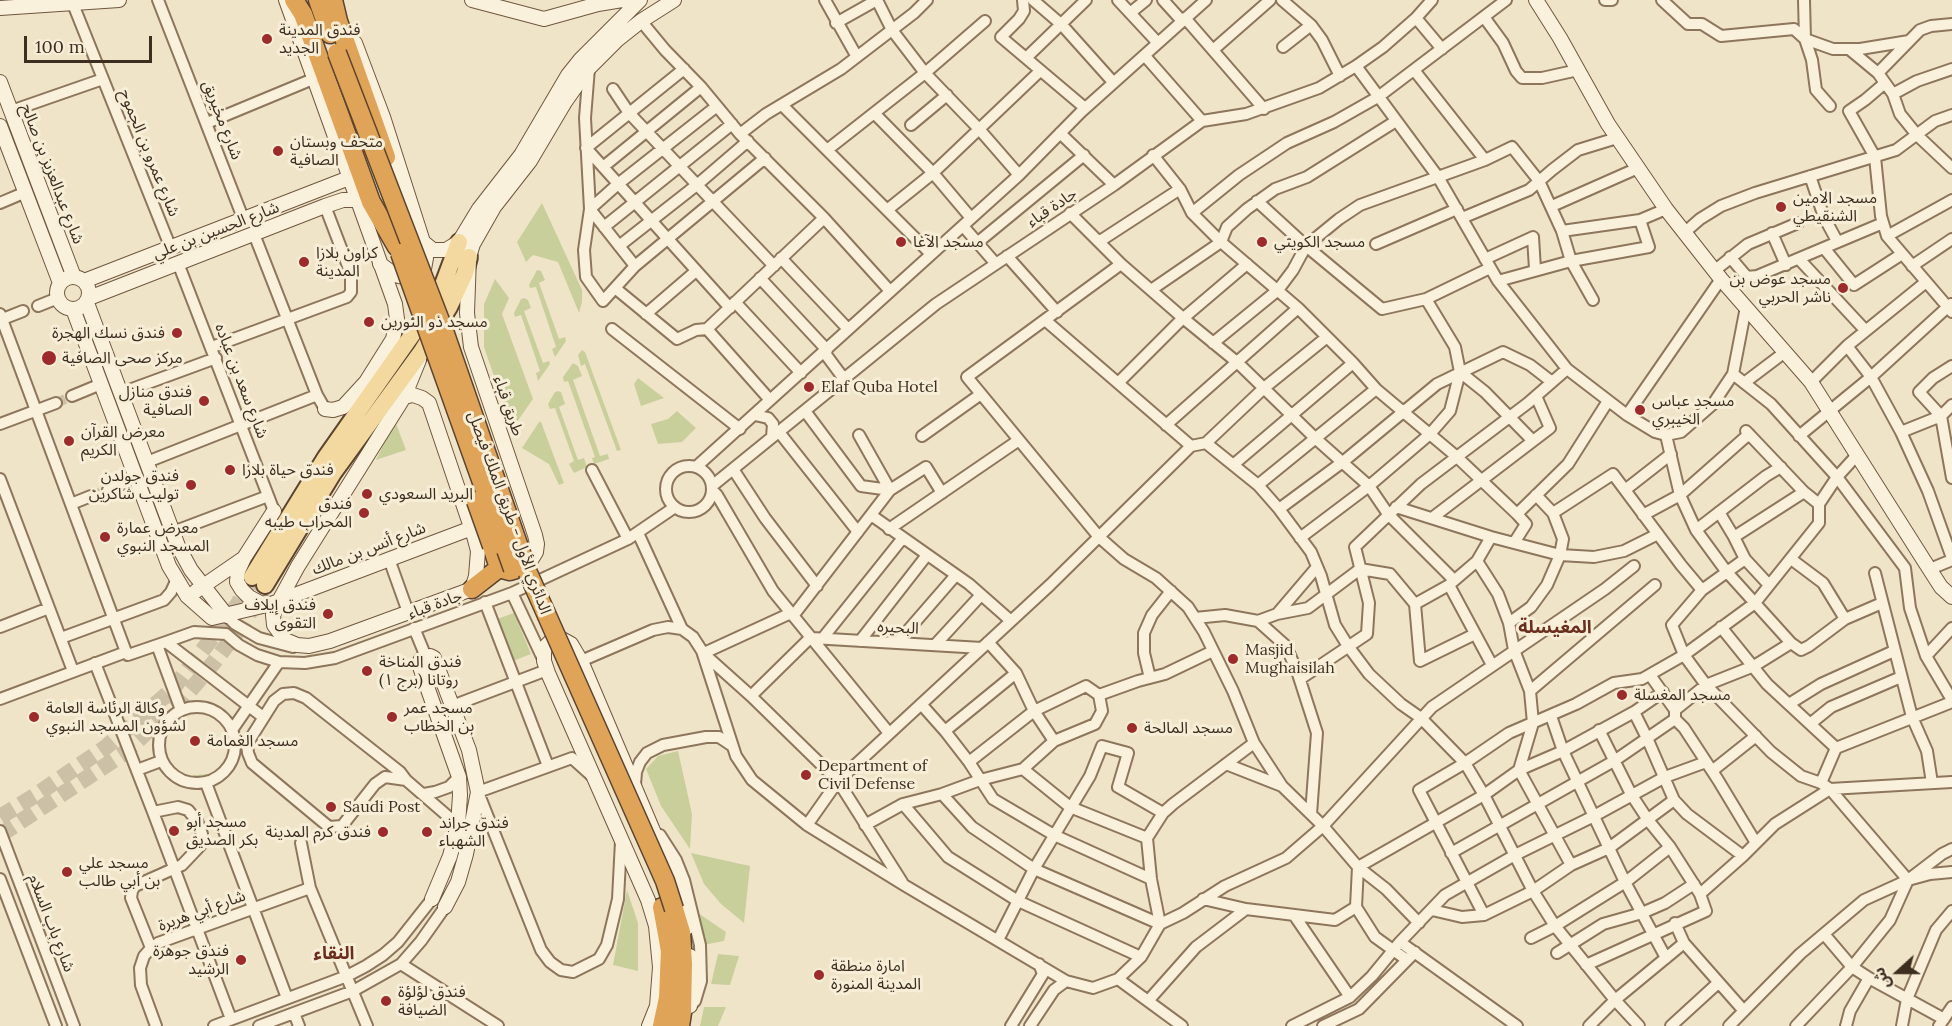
<!DOCTYPE html>
<meta charset="utf-8">
<style>
body{margin:0}
#map{position:relative;width:1952px;height:1026px;overflow:hidden;background:#f0e4c8;font-family:Lora,"Noto Sans Arabic",serif}
canvas{display:block}
.north{position:absolute;left:1868px;top:942px;width:60px;height:60px;-webkit-text-stroke:4px #f7eed8;paint-order:stroke;rotate:249deg;font-size:16px;font-weight:700;line-height:24px;text-align:center;color:#3d2e20}
.north::after{content:'';display:block;margin:auto;width:21px;height:27px;background:#3d2e20;clip-path:polygon(50% 0,100% 100%,50% 72%,0 100%)}
.scale{position:absolute;left:24px;top:36px;width:128px;height:27px;box-sizing:border-box;border:3px solid #3d2e20;border-top:0;padding-left:8px;font-size:18px;line-height:21px;white-space:nowrap;color:#3d2e20;-webkit-text-stroke:4px #f7eed8;paint-order:stroke}
</style>
<div id="map">
<canvas width="1952" height="1026"></canvas>
<div class="north">ش</div>
<div class="scale">100 m</div>
</div>
<script>
const ctx = document.querySelector('canvas').getContext('2d');
ctx.lineJoin = 'round';
function fill(path, color) { ctx.fillStyle = color; ctx.fill(path, 'evenodd'); }
const toPath = rows => new Path2D(rows.map(r => 'M' + r).join(''));
function strokePath(path, color, width, dash) { ctx.strokeStyle = color; ctx.lineWidth = width; ctx.lineCap = dash ? 'butt' : 'round'; ctx.setLineDash(dash || []); ctx.stroke(path); }
function drawText(font, color, halo, rows, align = 'center') {
  ctx.font = font + ' Lora,"Noto Sans Arabic",serif'; ctx.lineWidth = 6; ctx.setLineDash([]); ctx.textBaseline = 'middle'; ctx.strokeStyle = halo; ctx.fillStyle = color; for (const [text, x, y, turn = 0] of rows) {
    ctx.save(); ctx.translate(x, y); ctx.rotate((+turn || 0) * Math.PI / 180); ctx.textAlign = isNaN(turn) ? turn : align; if (halo) ctx.strokeText(text, 0, 0); ctx.fillText(text, 0, 0); ctx.restore();
  }
}
fill(toPath([
 [542,203,582,290,582,302,579,313,558,262,533,255,526,262,517,242],
 [537,270,541,271,545,280,539,283,559,339,565,337,566,341,555,357,552,349,556,347,536,287,530,288,529,285],
 [495,279,509,298,502,314,533,399,512,429,484,347,484,304],
 [524,298,528,300,531,308,524,311,543,363,549,361,550,364,538,381,536,373,540,371,521,315,515,317,514,313,521,299],
 [582,350,585,352,621,450,617,451,585,364,581,366,578,355],
 [573,363,578,366,582,376,573,380,600,456,608,454,609,459,594,464,592,458,595,457,568,381,564,382,563,377],
 [638,378,664,398,641,406,634,384],
 [558,391,561,392,565,404,559,407,578,460,584,458,587,467,574,473,569,464,574,461,555,408,550,409,548,404,555,392],
 [677,411,696,428,682,442,658,444,651,424,668,419],
 [395,421,406,450,376,460],
 [539,422,541,422,564,483,559,485,549,464,522,448],
 [514,613,531,654,513,661,497,619],
 [195,701,218,705,225,710,236,722,231,726,220,714,213,710,199,707,184,710,181,704],
 [678,751,692,814,690,849,661,806,646,769,658,756],
 [223,763,228,766,220,774,202,782,192,781,194,775,211,774],
 [691,853,750,866,744,923,721,904,704,884],
 [627,890,638,923,638,971,613,965],
 [698,913,726,932,724,941,703,945],
 [718,954,739,956,730,985,711,984],
 [704,1007,726,1007,718,1026,700,1026]
]), '#c9cf9b');
strokePath(toPath([
 [56,403,72,396],
 [91,496,108,490]
]), '#ccc0a6', 10, [10, 5]);
strokePath(toPath([
 [0,817,36,795,106,747,172,690,238,604,252,577],
 [0,835,123,754,182,700,215,661,243,624,265,585]
]), '#ccc0a6', 16, [16, 8]);
const street = toPath([
 [158,0,243,218],
 [825,0,857,57],
 [877,0,892,30,925,73,979,129,1019,175],
 [1023,0,1024,11,1019,19,1001,37,1085,108],
 [1033,0,1062,25,1113,82],
 [1118,0,1158,43],
 [1163,0,1182,21],
 [1282,0,1311,25,1322,40,1340,76],
 [1605,0,1612,0],
 [1662,0,1688,24,1702,24,1721,36,1794,29,1805,39,1812,60,1816,90,1830,106],
 [1804,0,1805,39,1833,49,1860,49,1909,41],
 [73,4,170,246],
 [1130,13,1146,0],
 [1484,17,1503,43,1516,71,1522,78,1542,78,1578,70],
 [1185,18,1264,109],
 [1416,18,1442,49],
 [641,21,665,50,701,87,740,134,824,218,890,291],
 [836,23,877,0],
 [1283,47,1311,25],
 [1849,49,1878,73,1893,94,1900,114,1917,135,1952,168],
 [1213,50,1270,0],
 [1145,56,1202,121],
 [1026,58,1086,0],
 [1356,66,1438,177,1498,281,1567,369,1627,415,1655,432,1666,435,1681,432,1713,404,1733,374,1746,307],
 [589,68,585,118,590,209,584,250,586,277,603,301,635,266,765,158],
 [684,69,586,148,730,308],
 [1414,70,1485,160],
 [1878,73,1920,30,1931,26,1952,24],
 [1885,83,1865,100,1849,111,1875,157,1881,216,1887,236,1952,312],
 [613,89,629,113,774,266],
 [1893,94,1917,81,1952,69],
 [782,105,931,254],
 [11,111,103,79],
 [874,113,933,173,971,218],
 [207,123,313,79],
 [911,125,947,95],
 [1060,133,1114,185],
 [740,134,766,114,841,69,914,13,927,0],
 [827,150,925,73,985,21],
 [1153,155,1180,189,1192,213,1221,242,1298,308,1353,363,1376,389,1457,457,1517,514,1526,524,1514,543],
 [603,167,701,87],
 [1810,176,1824,217,1837,241],
 [1257,201,1306,246,1382,309,1426,299,1490,268],
 [0,203,26,192],
 [1552,206,1638,168],
 [887,210,933,173,1040,71],
 [1070,213,1121,264,1183,318,1238,363,1315,438,1369,486,1388,514,1454,580],
 [1192,213,1239,175,1287,143,1334,122,1378,97,1506,0],
 [1462,218,1529,190,1552,170,1578,150,1617,138],
 [963,226,996,264],
 [604,227,732,124],
 [1562,231,1640,220,1666,209],
 [1684,233,1700,219,1721,206,1755,193,1896,150,1935,121,1952,115],
 [1772,233,1786,265],
 [254,234,317,395,325,409],
 [1887,236,1952,200],
 [1100,241,1180,189],
 [977,243,1084,155],
 [1376,244,1457,209],
 [619,246,698,184,748,141],
 [1824,248,1854,285,1902,254],
 [1007,256,1057,312],
 [1730,257,1747,277,1757,276,1883,223],
 [781,258,848,329],
 [1485,259,1533,237,1535,269],
 [1799,259,1865,330],
 [178,263,274,511],
 [1121,264,967,377,1099,537,1124,559,1156,578,1188,607,1204,632,1233,691,1254,743,1282,786],
 [635,266,590,209,618,184,717,106],
 [1912,266,1952,239],
 [1714,271,1748,244,1798,223],
 [760,278,827,350],
 [1498,281,1571,261,1649,247,1640,220],
 [615,288,677,339,696,330,707,329],
 [1151,290,1221,242,1227,227,1247,209,1275,189,1307,177,1396,121],
 [735,302,801,373],
 [38,306,58,298],
 [0,314,126,652],
 [646,314,696,271],
 [0,320,23,311],
 [1045,320,1191,446],
 [612,329,740,429],
 [1213,343,1278,290,1293,270,1306,246,1339,219,1360,205,1485,160,1512,147,1539,181,1562,231,1571,261,1593,300],
 [1847,346,1871,377,1901,432,1928,491,1952,558],
 [212,347,347,297,351,292,351,274,325,206],
 [824,352,844,379],
 [1952,366,1933,378,1919,392,1941,416,1952,478],
 [1460,372,1485,392,1533,441],
 [1733,374,1771,404,1837,477,1905,568,1910,608,1926,656,1952,700],
 [1811,382,1847,346,1926,282],
 [1118,383,1180,321,1247,264],
 [1744,383,1785,352],
 [121,393,216,358],
 [72,396,101,384],
 [770,400,707,329,824,218],
 [805,411,861,486,890,490],
 [755,415,768,418,773,424,772,437],
 [1627,415,1721,279],
 [0,424,56,403],
 [1166,425,1298,308],
 [1746,431,1804,492,1819,504],
 [779,432,858,532],
 [1901,432,1941,416,1952,405],
 [859,435,890,490],
 [1666,435,1680,495,1696,530,1726,571,1791,643,1801,650,1809,646,1845,619,1882,603],
 [922,436,981,394],
 [1799,436,1871,377,1951,304],
 [1206,443,1264,388,1327,337],
 [147,462,317,395],
 [1233,465,1353,363],
 '666 489a23 23 0 1 1 46 0a23 23 0 1 1-46 0Z',
 [696,467,1019,175,1081,112,1206,0],
 [733,469,765,518,817,586],
 [592,470,628,539],
 [0,479,73,671],
 [1258,485,1376,389],
 [712,486,936,304,1114,185,1202,121,1246,114,1319,88,1356,66,1383,47,1416,18,1432,0],
 [108,490,136,478],
 [712,490,717,495,773,591,889,733],
 [1625,490,1671,454],
 [71,504,91,496],
 [1396,507,1491,537,1560,555,1594,557,1624,551,1658,534],
 [1279,509,1344,461,1437,384,1503,352,1530,365,1552,382],
 [1719,512,1734,537,1745,559,1769,585],
 [1553,513,1613,474,1681,565,1702,590],
 [1517,514,1568,464,1608,401],
 [871,515,969,584,1011,621],
 [1643,515,1680,495,1749,434],
 [1432,518,1550,428,1536,396],
 [889,529,1019,440],
 [1696,530,1766,476,1781,467],
 [173,532,268,496],
 [638,533,682,629],
 [1734,537,1804,492],
 [1300,538,1369,486,1430,434,1450,411,1460,372,1455,347,1426,299],
 [389,559,408,612],
 [1745,559,1702,590,1672,625,1684,655,1706,685,1771,752,1801,776,1821,783,1830,789,1908,880],
 [1791,559,1823,583,1845,619],
 [1477,561,1498,594,1509,623,1514,650,1530,691,1533,723,1519,770,1571,865],
 [1930,569,1952,560],
 [1875,573,1912,717,1927,751,1932,783],
 [1449,585,1492,665],
 [512,593,544,661],
 [485,602,548,766],
 [1277,614,1308,608,1360,569,1390,574,1415,604],
 [227,616,235,624,259,638,293,647],
 [793,616,890,490,926,467,942,493],
 [1195,618,1225,615,1258,621,1277,614,1317,567],
 [1258,621,1286,646,1298,674,1317,733,1311,814],
 [1509,623,1531,607,1547,585,1560,555,1563,539,1553,513,1536,495],
 [0,627,49,608],
 [1721,627,1767,684,1836,748],
 [414,628,426,657],
 [1475,634,1420,661,1415,604,1449,585,1477,561,1491,537],
 [61,638,164,600,171,592,177,579],
 [812,638,982,648],
 [822,639,902,539],
 [860,641,927,555],
 [166,642,194,632,226,634,239,645,257,655,279,662,305,663,335,658,512,593,628,539,675,507],
 [897,643,956,575],
 [157,645,181,710],
 [935,645,981,595],
 [703,653,751,696,838,781,902,882],
 [704,653,791,613],
 [1926,656,1952,628],
 [581,661,653,630,668,627,682,629,693,637,702,651,736,756,752,780,807,825],
 [95,663,153,812,231,1019],
 [1016,673,1034,711,1054,741],
 [1650,675,1675,710,1675,719,1684,728,1718,780,1756,843],
 [1150,678,1144,653,1144,633,1152,615,1171,591],
 [1300,679,1367,634,1369,603,1355,547,1421,484,1528,403,1567,369],
 [1530,691,1655,585],
 [1099,695,1138,681,1165,674,1213,651],
 [751,696,811,637],
 [0,699,126,652,128,655,166,642,263,717],
 [921,704,945,731],
 [1789,704,1821,684,1894,651],
 [452,706,547,670],
 '159 745a38 38 0 1 1 76 0a38 38 0 1 1-76 0Z',
 [1675,710,1706,685,1754,666,1791,643],
 [1634,712,1647,738,1674,800,1687,814,1743,856],
 [1551,716,1563,751,1625,882,1666,958],
 [1810,724,1831,707,1901,677],
 [232,730,279,662],
 [969,762,993,799,1054,835,1151,879],
 [1226,764,1282,786,1323,826,1358,867,1386,889,1419,923],
 [1023,769,1070,807,1147,838],
 [137,770,161,761],
 [1712,771,1756,736],
 [592,776,572,758,478,792,541,950,550,962,561,970,573,972,599,959,607,945,618,899,621,841],
 [406,780,385,777,375,784,342,826,329,827,252,763,248,753,247,744,274,701,283,694,294,693,306,698,400,772,406,780,458,825],
 [206,783,287,998],
 [1821,783,1836,748,1952,702],
 [635,785,636,772,640,762,647,753,663,745,706,737,719,737,731,745],
 [424,794,435,792,449,787,459,777],
 [942,794,972,827,1034,869,1160,924,1183,913,1225,886,1286,858,1323,826,1432,707,1605,589,1634,566],
 [903,804,948,857,1018,901,1141,957],
 [1163,813,1173,804,1254,743],
 [865,825,903,804,942,794,980,780,1023,769,1054,741,1095,724,1102,711,1099,695,1086,686,1034,711,969,762,945,731,1016,673,988,642],
 [0,831,74,1026],
 [660,835,676,860,684,880,700,945,701,981,695,1001,690,1006],
 [301,843,310,888,367,1026],
 [1451,853,1614,761,1675,719],
 [0,879,56,1026],
 [1700,894,1743,856,1775,824,1830,789,1952,782],
 [1203,899,1246,909,1335,920,1356,907,1358,867,1484,795,1519,770,1563,751,1634,712,1663,692],
 [1356,907,1375,937,1407,960],
 [1432,910,1462,917,1484,915,1533,891,1571,865,1609,848,1674,800],
 [1294,915,1350,997],
 [1484,915,1419,790,1465,763,1509,733,1576,704,1614,683,1642,679,1684,655,1755,603,1819,523,1819,504,1837,477,1857,455],
 [1675,923,1684,943,1744,1011],
 [1824,934,1852,967,1869,978,1944,1019],
 [1531,938,1555,926,1627,881,1670,847],
 [998,940,1034,869,1090,776,1102,746,1128,753,1118,787,1163,813,1147,838,1151,879,1160,924,1141,957,1118,979,1093,988,1066,981,904,885,807,825,838,781,1050,585,1191,446,1206,443,1258,485,1279,509,1311,552,1321,576,1335,625,1348,646,1369,674,1401,704,1421,718,1465,763,1484,795,1533,891,1555,926,1615,1000,1639,1026],
 [1400,942,1517,1026],
 [151,948,131,898,132,891,135,886,182,865,200,846,202,834,197,821,188,810,178,807,153,812],
 [1557,953,1603,924,1642,913,1665,903,1694,884],
 [401,964,498,1026],
 [1586,965,1706,911,1700,894,1670,847,1648,820,1631,794,1599,730],
 [1118,979,1182,1026],
 [1148,1001,1196,947,1246,909],
 [294,1013,299,1026],
 [156,1026,141,985,140,968,144,956,151,948,158,943,310,888],
 [214,1026,347,976,366,966,383,955,398,942,432,899],
 [259,1026,353,991,401,964,421,941,445,907],
 [1011,1026,1043,974,1039,964],
 [1030,1026,1054,990,1066,981],
 [1292,1026,1350,997,1372,976,1400,942,1445,895,1515,855,1594,816,1665,777,1706,762],
 [1323,1026,1359,1009,1415,952],
 [1589,1026,1615,1000,1684,943],
 [1671,1026,1718,983],
 [1729,1026,1800,954,1864,900,1908,880,1930,874,1952,872],
 [1796,1026,1852,967,1890,920,1908,880,1942,854,1952,849],
 [1846,1026,1850,1011,1869,978],
 [1902,1026,1907,999,1936,930,1952,911],
 [1939,1026,1952,1007]
]);
const secondary = toPath([
 [286,0,395,304,397,319,393,339,366,382,343,407,333,410,325,409],
 [472,0,544,19,598,4,622,0,636,4],
 [1536,0,1560,38,1608,124,1666,209,1721,279,1811,382,1923,559,1941,587,1952,597],
 [0,8,119,0],
 [355,43,383,117,423,242,433,250,446,250,459,242,479,209,521,155,568,75,580,60,640,0],
 [0,82,74,277],
 [0,126,60,283],
 [380,264,395,275,403,277,420,272,424,269,426,258,423,242],
 '57 293a16 16 0 1 1 32 0a16 16 0 1 1-32 0Z',
 [84,281,349,178],
 [89,298,325,206,343,200,357,200],
 [87,303,178,546,191,570,227,616],
 [73,309,169,566,187,596,212,618,271,604],
 [413,395,422,398,429,403,474,536,478,551,476,576,472,589,330,641,309,646,297,645,285,640,274,625,273,615,279,601,298,566,404,397,413,395],
 [404,397,419,360],
 [274,511,244,558,238,571,237,582,242,590,249,597,260,603,271,604,472,528],
 [531,560,536,552,537,544,535,535,471,347,467,313,469,257,473,244,494,207,530,161,565,102,589,68,617,40,641,21,674,0],
 [196,591,244,558],
 [432,899,450,856,458,825,460,795,459,777,419,664,421,659,430,656,434,658,469,750,478,792,466,854,458,882,445,907],
 [657,1006,660,967,656,926,648,900,548,673,544,661,544,653,545,647,551,641,562,639,571,644,581,661,671,873,688,927],
 [690,1006,692,982,690,956],
 [649,1026,657,1006,664,1001]
]);
const primary = toPath([
 [252,577,326,457,438,298,459,242],
 [265,585,333,473,422,351,449,307,465,273,469,257]
]);
const highway = toPath([
 [294,0,303,14,371,202,397,247],
 [318,0,330,34],
 [333,0,338,21,386,157],
 [499,568,510,571,526,566],
 [472,589,499,568,492,546],
 [662,907,670,951,668,998,662,1026],
 [674,909,681,932,683,964,682,1013,680,1026]
]);
strokePath(street, '#8d765c', 14);
strokePath(secondary, '#6f573f', 16);
strokePath(primary, '#5b4430', 20);
strokePath(highway, '#5b4430', 21);
strokePath(street, '#faf1dc', 10);
strokePath(secondary, '#faf1dc', 14);
strokePath(primary, '#f3d9a0', 16);
strokePath(highway, '#e0a458', 18);
const highwayBridge = toPath([
 [337,53,444,331,528,573,665,881,674,909],
 [400,253,513,569],
 [476,501,492,546]
]);
strokePath(highwayBridge, '#5b4430', 21, []);
strokePath(highwayBridge, '#e0a458', 18);
for (const [x, y, r, color] of [
 [267,39,6,"#9e2a2b"],
 [278,151,6,"#9e2a2b"],
 [1781,207,6,"#9e2a2b"],
 [901,242,6,"#9e2a2b"],
 [1262,242,6,"#9e2a2b"],
 [304,262,6,"#9e2a2b"],
 [1843,288,6,"#9e2a2b"],
 [369,322,6,"#9e2a2b"],
 [177,333,6,"#9e2a2b"],
 [49,358,8,"#9e2a2b"],
 [809,387,6,"#9e2a2b"],
 [204,401,6,"#9e2a2b"],
 [1640,410,6,"#9e2a2b"],
 [69,441,6,"#9e2a2b"],
 [230,470,6,"#9e2a2b"],
 [191,485,6,"#9e2a2b"],
 [367,494,6,"#9e2a2b"],
 [364,513,6,"#9e2a2b"],
 [105,537,6,"#9e2a2b"],
 [328,614,6,"#9e2a2b"],
 [1233,659,6,"#9e2a2b"],
 [367,671,6,"#9e2a2b"],
 [1622,695,6,"#9e2a2b"],
 [34,717,6,"#9e2a2b"],
 [392,717,6,"#9e2a2b"],
 [1132,728,6,"#9e2a2b"],
 [195,741,6,"#9e2a2b"],
 [806,775,6,"#9e2a2b"],
 [331,807,6,"#9e2a2b"],
 [174,831,6,"#9e2a2b"],
 [383,832,6,"#9e2a2b"],
 [427,832,6,"#9e2a2b"],
 [67,872,6,"#9e2a2b"],
 [241,960,6,"#9e2a2b"],
 [819,975,6,"#9e2a2b"],
 [386,1001,6,"#9e2a2b"]
]) { const dot = new Path2D(); dot.arc(x, y, r, 0, 2 * Math.PI); ctx.fillStyle = color; ctx.fill(dot); strokePath(dot, '#f7eed8', 2); }
drawText('16px', '#3d2e20', '#f7eed8', [
 ["فندق المدينة",279,30],
 ["الجديد",279,48],
 ["متحف وبستان",290,142],
 ["الصافية",290,160],
 ["مسجد الامين",1793,198],
 ["الشنقيطي",1793,216],
 ["مسجد الآغا",913,242],
 ["مسجد الكويتي",1274,242],
 ["كراون بلازا",316,253],
 ["المدينة",316,271],
 ["مسجد عوض بن",1831,279,"right"],
 ["ناشر الحربي",1831,297,"right"],
 ["مسجد ذو النورين",381,322],
 ["فندق نسك الهجرة",165,333,"right"],
 ["مركز صحى الصافية",62,358],
 ["Elaf Quba Hotel",821,387],
 ["فندق منازل",192,392,"right"],
 ["الصافية",192,410,"right"],
 ["مسجد عباس",1652,401],
 ["الخيبري",1652,419],
 ["معرض القرآن",81,432],
 ["الكريم",81,450],
 ["فندق حیاة بلازا",242,470],
 ["فندق جولدن",179,476,"right"],
 ["توليب شاكرين",179,494,"right"],
 ["البريد السعودي",379,494],
 ["فندق",352,504,"right"],
 ["المحراب طيبه",352,522,"right"],
 ["معرض عمارة",117,528],
 ["المسجد النبوي",117,546],
 ["فندق إيلاف",316,605,"right"],
 ["التقوى",316,623,"right"],
 ["Masjid",1245,650],
 ["Mughaisilah",1245,668],
 ["فندق المناخة",379,662],
 ["روتانا (برج ١)",379,680],
 ["مسجد المغسلة",1634,695],
 ["وكالة الرئاسة العامة",46,708],
 ["لشؤون المسجد النبوي",46,726],
 ["مسجد عمر",404,708],
 ["بن الخطاب",404,726],
 ["مسجد المالحة",1144,728],
 ["مسجد الغمامة",207,741],
 ["Department of",818,766],
 ["Civil Defense",818,784],
 ["Saudi Post",343,807],
 ["مسجد أبو",186,822],
 ["بكر الصديق",186,840],
 ["فندق جراند",439,823],
 ["الشهباء",439,841],
 ["فندق كرم المدينة",371,832,"right"],
 ["مسجد علي",79,863],
 ["بن أبي طالب",79,881],
 ["فندق جوهرة",229,951,"right"],
 ["الرشيد",229,969,"right"],
 ["امارة منطقة",831,966],
 ["المدينة المنورة",831,984],
 ["فندق لؤلؤة",398,992],
 ["الضيافة",398,1010]
], 'left');
drawText('16px', '#3d2e20', '#f7eed8', [
 ["شارع مخيريق",222,120,69],
 ["شارع عمرو بن الجموح",149,153,68],
 ["شارع عبدالعزيز بن صالح",52,174,69],
 ["جادة قباء",1052,208,-34],
 ["شارع الحسين بن علي",216,231,-21],
 ["شارع سعد بن عباده",241,381,69],
 ["طريق قباء",508,406,71],
 ["الدائري الأول - طريق الملك فيصل",509,513,70],
 ["شارع أنس بن مالك",369,549,-21],
 ["جادة قباء",435,605,-20],
 ["البحيره",898,628,3],
 ["شارع أبي هريرة",202,911,-20],
 ["شارع باب السلام",51,923,69]
]);
drawText('bold 18px', '#6b2e1e', '#f7eed8', [
 ["المغيسلة",1555,628],
 ["النقاء",334,954]
]);
</script>
